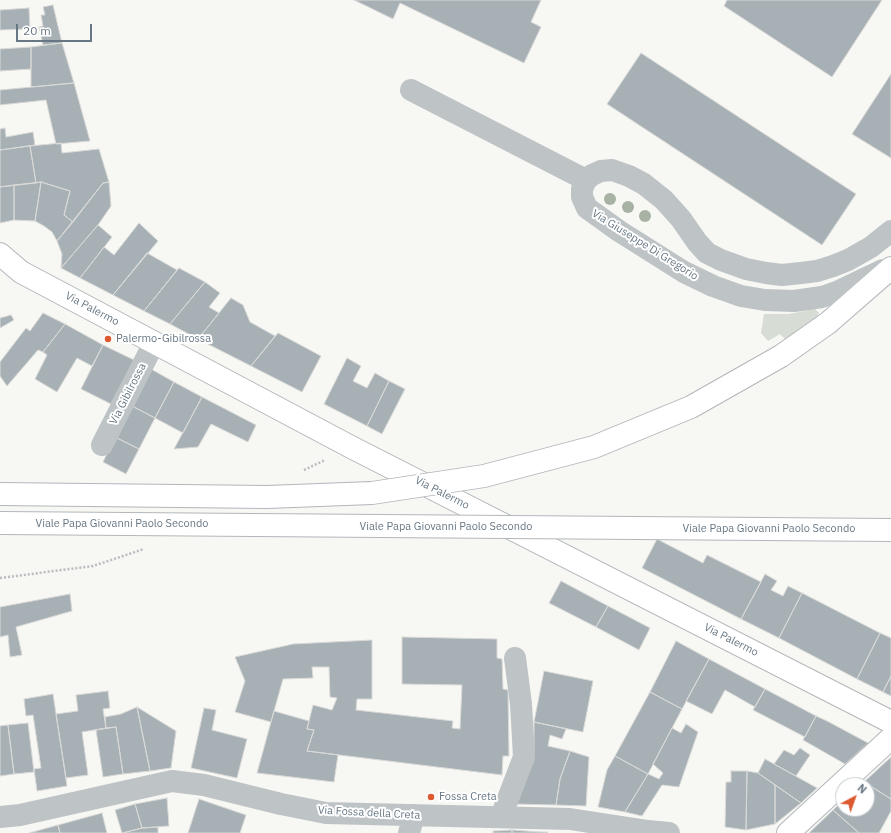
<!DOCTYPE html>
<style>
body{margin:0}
#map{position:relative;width:891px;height:833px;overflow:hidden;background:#f7f7f4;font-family:"IBM Plex Sans",sans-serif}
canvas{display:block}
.north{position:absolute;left:835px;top:777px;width:40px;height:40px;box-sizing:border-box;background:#fff;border:1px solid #c2c9ce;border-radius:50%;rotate:41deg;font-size:11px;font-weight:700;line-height:16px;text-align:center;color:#677784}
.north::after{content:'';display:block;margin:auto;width:14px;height:18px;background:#dd592f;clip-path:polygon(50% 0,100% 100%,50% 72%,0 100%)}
.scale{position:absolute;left:16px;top:24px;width:76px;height:18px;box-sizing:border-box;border:2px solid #677784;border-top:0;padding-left:5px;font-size:12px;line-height:14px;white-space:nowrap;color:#677784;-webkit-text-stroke:3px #fff;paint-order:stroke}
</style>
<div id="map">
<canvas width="891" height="833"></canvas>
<div class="north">N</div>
<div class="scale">20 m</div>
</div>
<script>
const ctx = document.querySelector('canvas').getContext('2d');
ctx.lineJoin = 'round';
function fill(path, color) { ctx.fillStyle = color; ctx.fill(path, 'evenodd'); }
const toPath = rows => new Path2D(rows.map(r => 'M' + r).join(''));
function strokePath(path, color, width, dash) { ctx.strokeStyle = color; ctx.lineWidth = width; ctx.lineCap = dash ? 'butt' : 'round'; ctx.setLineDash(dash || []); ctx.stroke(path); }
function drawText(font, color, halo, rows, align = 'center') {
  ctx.font = font + ' "IBM Plex Sans",sans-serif'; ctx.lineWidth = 4; ctx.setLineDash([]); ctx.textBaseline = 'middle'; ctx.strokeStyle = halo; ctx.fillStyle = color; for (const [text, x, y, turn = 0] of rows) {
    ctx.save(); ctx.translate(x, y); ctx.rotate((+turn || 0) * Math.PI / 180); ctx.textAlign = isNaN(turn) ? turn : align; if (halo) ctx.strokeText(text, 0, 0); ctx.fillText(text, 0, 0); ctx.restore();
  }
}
fill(toPath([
 [814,308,819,313,817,317,785,339,780,334,768,341,761,333,764,314,788,314,805,311]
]), '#d7dcd4');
const building = toPath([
 [354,0,541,0,531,22,541,27,524,63,400,3,393,19,354,0],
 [727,0,882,0,832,77,724,6,727,0],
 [53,5,62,43,43,45,39,27,43,26,41,15,45,15,43,7,53,5],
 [29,8,30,29,0,30,0,10,29,8],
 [62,43,74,83,31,87,31,47,62,43],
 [31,47,31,69,0,71,0,49,31,47],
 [641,53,856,194,822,245,607,104,641,53],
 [891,74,891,158,852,134,891,74],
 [74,83,90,141,56,144,46,100,0,105,0,90,74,83],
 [5,128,6,137,33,132,35,145,0,150,0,129,5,128],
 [61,143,62,153,99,149,109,182,103,183,73,222,64,215,70,191,41,182,36,183,30,146,61,143],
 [30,146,36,183,0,187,0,150,30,146],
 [41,182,35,221,14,220,14,185,41,182],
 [41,182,70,191,64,215,73,222,57,241,52,232,44,226,35,221,41,182],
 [109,182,111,206,98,225,61,268,62,254,57,241,103,183,109,182],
 [14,185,14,220,0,223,0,187,14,185],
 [139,223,158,241,113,295,80,278,104,247,114,255,139,223],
 [98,225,112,237,80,278,61,268,98,225],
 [147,253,177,270,144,311,113,295,147,253],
 [179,268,205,282,170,324,144,311,179,268],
 [205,282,220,293,209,307,219,313,198,339,170,324,205,282],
 [231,298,243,305,250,322,275,336,251,366,198,339,231,298],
 [43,313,65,324,43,352,38,350,7,386,0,376,0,362,26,328,30,331,43,313],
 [11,315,14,320,0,328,0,318,11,315],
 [65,324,103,345,92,366,77,358,57,392,35,379,47,355,43,352,65,324],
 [278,333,321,356,302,392,251,366,278,333],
 [103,345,134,360,111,404,81,389,103,345],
 [347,358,361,366,353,381,367,388,375,373,389,381,367,426,324,404,347,358],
 [151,369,174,382,155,418,132,406,151,369],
 [389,381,405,389,382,434,367,426,389,381],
 [174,382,202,397,183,433,155,418,174,382],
 [202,397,256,425,248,442,211,424,198,447,174,449,202,397],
 [132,406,155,418,139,449,115,437,132,406],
 [115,437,139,449,126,474,103,462,115,437],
 [657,539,703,563,707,555,761,582,741,619,642,568,657,539],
 [765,574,777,581,771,590,783,596,788,586,802,593,779,638,741,619,765,574],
 [561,581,608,606,596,627,549,603,561,581],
 [802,593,880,633,857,679,779,638,802,593],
 [70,594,72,611,16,627,22,655,10,657,8,635,0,637,0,607,70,594],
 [608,606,650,628,639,650,596,627,608,606],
 [880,633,891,638,891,676,883,692,857,679,880,633],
 [402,637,497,639,497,658,502,659,503,689,508,690,509,756,503,756,502,775,307,751,314,730,307,729,313,705,332,710,337,698,330,697,329,667,312,667,313,678,283,679,271,722,235,712,245,681,235,657,293,644,372,640,372,699,357,699,356,710,453,721,452,728,460,729,462,685,402,684,402,637],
 [676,641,709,659,682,709,650,692,676,641],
 [709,659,765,689,755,707,725,690,712,714,686,701,709,659],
 [544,671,593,681,583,732,534,722,544,671],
 [891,676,891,696,883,692,891,676],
 [765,689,816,716,805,737,753,710,765,689],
 [108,691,110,708,103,709,106,728,82,732,88,775,66,778,56,714,78,711,76,695,108,691],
 [650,692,682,709,648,774,615,756,650,692],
 [53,694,67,786,37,791,34,769,41,768,33,715,26,716,24,699,53,694],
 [137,707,176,731,171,768,150,771,137,707],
 [137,707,150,771,123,774,116,727,106,728,105,717,121,714,137,707],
 [204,708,216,710,212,730,247,739,237,778,191,768,204,708],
 [274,711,309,721,307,729,314,730,307,751,338,755,334,782,257,773,274,711],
 [816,716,827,721,868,743,845,764,803,740,816,716],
 [534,722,566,729,562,739,550,735,548,746,570,751,560,779,556,805,515,804,534,751,534,722],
 [28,723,34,772,14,774,8,725,28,723],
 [686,724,698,732,679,787,662,785,642,816,625,812,648,774,659,779,663,773,653,764,672,728,681,733,686,724],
 [8,725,14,774,0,776,0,726,8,725],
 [116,727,123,774,103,777,96,730,116,727],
 [800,748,810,755,796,776,774,764,784,750,794,755,800,748],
 [570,751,589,757,586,806,556,805,560,779,570,751],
 [615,756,648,774,625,812,598,807,607,770,615,756],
 [891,757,891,799,864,782,891,757],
 [765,759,774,764,817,788,801,803,758,773,765,759],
 [731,771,747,771,746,830,725,827,726,782,731,782,731,771],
 [747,771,758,773,775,785,775,824,746,830,747,771],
 [864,782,891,799,891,811,879,833,859,833,833,810,843,801,843,809,867,809,867,785,861,785,864,782],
 [775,785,801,803,775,824,775,785],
 [167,798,169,826,142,828,135,804,167,798],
 [199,799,246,815,240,833,188,833,199,799],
 [135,804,142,828,122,833,115,810,135,804],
 [833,810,859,833,809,833,833,810],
 [102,813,107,833,60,833,58,825,102,813],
 [58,825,60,833,29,833,58,825],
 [158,827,158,833,123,833,142,828,158,827],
 [512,830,541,832,548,832,547,833,512,833,512,830],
 [512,830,512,833,493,833,493,831,512,830]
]);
fill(building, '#a7b0b5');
strokePath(building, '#d9d9d7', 1);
const major = toPath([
 [0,254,21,272,351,447,891,722],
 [781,356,828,323,891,268],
 [788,833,891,738]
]);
strokePath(major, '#b2b7bb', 24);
strokePath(toPath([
 [304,470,325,460],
 [0,578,93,566,144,549]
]), '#b9bcbe', 2.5, [2, 2]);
strokePath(toPath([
 [411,90,586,180],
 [883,270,839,291,822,297,794,301,765,300,741,296,713,286,684,272,619,231,587,208,582,197,582,189,586,180,592,175,601,171,612,170,629,176,644,184,664,200,681,219,697,242,707,253,721,260,746,269,766,273,782,275,801,273,817,271,833,266,848,260,871,247,891,231],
 [102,445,154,343],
 [0,817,20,815,172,781,204,785,281,804,326,813,570,819,648,831,669,833],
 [501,817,524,757,521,704,515,658],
 [409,833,414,815]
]), '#bec3c6', 22);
strokePath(major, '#fff', 22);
const majorBridge = toPath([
 [0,494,267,497,372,493,484,476,594,447,691,407,781,356],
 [0,523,891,530]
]);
strokePath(majorBridge, '#b2b7bb', 24, []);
strokePath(majorBridge, '#fff', 22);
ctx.fillStyle = '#a7b1a4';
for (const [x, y] of [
 [610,199],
 [628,207],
 [645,216]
]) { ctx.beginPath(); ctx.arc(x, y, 6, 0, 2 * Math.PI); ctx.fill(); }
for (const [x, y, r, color] of [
 [108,339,4,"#dd592f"],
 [431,797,4,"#dd592f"]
]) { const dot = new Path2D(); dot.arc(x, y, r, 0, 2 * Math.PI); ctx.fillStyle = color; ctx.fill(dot); strokePath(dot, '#fff', 1.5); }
drawText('11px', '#677784', '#fff', [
 ["Via Giuseppe Di Gregorio",645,245,32],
 ["Via Palermo",92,309,28],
 ["Via Gibilrossa",128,394,-63],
 ["Via Palermo",442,493,27],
 ["Viale Papa Giovanni Paolo Secondo",122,524],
 ["Viale Papa Giovanni Paolo Secondo",446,527],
 ["Viale Papa Giovanni Paolo Secondo",769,529],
 ["Via Palermo",731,640,27],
 ["Via Fossa della Creta",369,813,3]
]);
drawText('11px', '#677784', '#fff', [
 ["Palermo-Gibilrossa",116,339],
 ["Fossa Creta",439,797]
], 'left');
</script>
